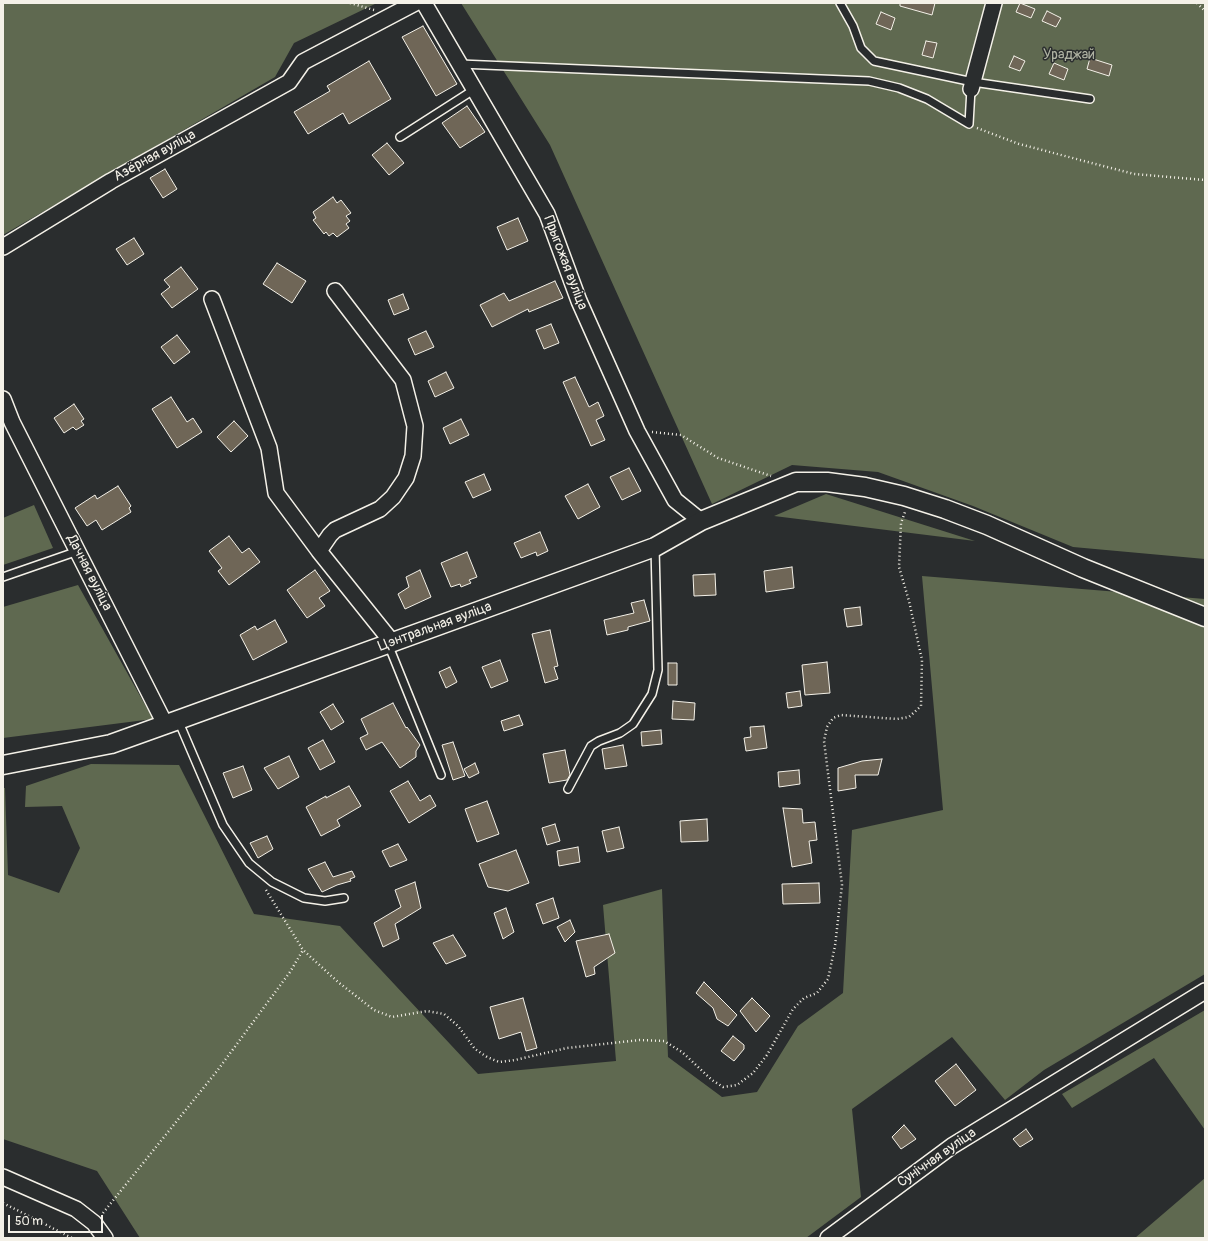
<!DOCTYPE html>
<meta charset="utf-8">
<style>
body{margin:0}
#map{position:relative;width:1208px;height:1241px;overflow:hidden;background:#2a2d2e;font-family:Pangolin,sans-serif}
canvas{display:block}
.frame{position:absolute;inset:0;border:4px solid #f4f1e8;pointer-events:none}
.scale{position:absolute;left:8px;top:1215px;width:95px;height:18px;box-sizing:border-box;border:2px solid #f4f1e8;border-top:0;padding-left:5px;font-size:12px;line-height:14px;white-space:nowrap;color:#f4f1e8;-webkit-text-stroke:3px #2a2d2e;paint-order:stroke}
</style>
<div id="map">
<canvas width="1208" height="1241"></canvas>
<div class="frame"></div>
<div class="scale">50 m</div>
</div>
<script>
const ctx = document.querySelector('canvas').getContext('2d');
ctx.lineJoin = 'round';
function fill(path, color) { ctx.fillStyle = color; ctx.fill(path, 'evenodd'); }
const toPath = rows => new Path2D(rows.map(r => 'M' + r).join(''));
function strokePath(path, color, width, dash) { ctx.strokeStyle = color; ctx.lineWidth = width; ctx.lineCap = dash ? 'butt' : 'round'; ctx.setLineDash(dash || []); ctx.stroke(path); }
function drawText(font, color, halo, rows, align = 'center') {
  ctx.font = font + ' Pangolin,sans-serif'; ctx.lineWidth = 3; ctx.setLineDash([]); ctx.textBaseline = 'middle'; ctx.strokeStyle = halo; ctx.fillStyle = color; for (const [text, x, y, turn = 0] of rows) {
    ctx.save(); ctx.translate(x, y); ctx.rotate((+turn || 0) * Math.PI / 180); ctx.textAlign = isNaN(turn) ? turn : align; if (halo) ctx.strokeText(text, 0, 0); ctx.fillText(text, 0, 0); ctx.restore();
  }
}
fill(toPath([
 [3,3,377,3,294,43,275,77,3,235],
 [461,3,1205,3,1205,559,1073,547,973,506,878,472,792,465,712,504,550,145],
 [826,494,975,541,774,516],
 [34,505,53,548,3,565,3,518],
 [922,576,1205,599,1205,974,1044,1070,1005,1100,952,1037,852,1109,861,1197,806,1238,140,1238,97,1171,3,1139,3,788,5,788,8,875,59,893,80,848,62,806,25,807,26,786,91,764,179,765,254,914,340,926,478,1074,616,1061,603,905,662,889,668,1057,722,1097,757,1092,798,1026,843,993,852,830,943,810],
 [78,585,153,719,3,738,3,607],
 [1205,1010,1205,1130,1154,1058,1072,1108,1062,1094],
 [1205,1178,1205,1238,1135,1238]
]), '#5f6950');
const building = toPath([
 [900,3,935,3,932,15,900,6,900,3],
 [1020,3,1035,9,1031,18,1016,12,1020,3],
 [1047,11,1061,18,1056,27,1042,21,1047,11],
 [881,12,895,18,891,30,876,24,881,12],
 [423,26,457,84,436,96,402,37,423,26],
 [926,41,937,43,933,58,922,55,926,41],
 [1014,56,1025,61,1020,71,1009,67,1014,56],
 [1090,58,1112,65,1109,76,1087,69,1090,58],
 [369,61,391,99,349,124,343,113,308,134,294,112,330,91,327,86,369,61],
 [1054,63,1068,69,1064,80,1049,74,1054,63],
 [467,106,485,132,460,148,442,123,467,106],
 [387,143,404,163,389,175,372,155,387,143],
 [165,169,177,189,163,198,150,178,165,169],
 [333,197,337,203,341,200,351,213,346,216,350,221,346,224,349,228,337,237,333,233,329,236,326,232,324,234,313,220,316,218,313,212,333,197],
 [518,218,528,241,507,250,497,227,518,218],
 [134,238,144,254,127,265,116,249,134,238],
 [277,263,306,281,292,303,263,284,277,263],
 [181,267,198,289,172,308,161,294,170,287,164,280,181,267],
 [555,281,563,298,529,312,528,309,492,327,480,305,504,293,509,301,555,281],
 [403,294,409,309,394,315,388,300,403,294],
 [551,324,559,343,544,349,536,330,551,324],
 [426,331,434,347,415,355,408,339,426,331],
 [177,335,190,352,174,364,161,347,177,335],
 [446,372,454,388,435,397,428,381,446,372],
 [575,377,589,407,598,402,604,416,596,420,605,440,591,446,563,382,575,377],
 [171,397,187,422,193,418,202,432,177,448,152,409,171,397],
 [74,404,84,419,81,421,84,425,76,430,73,427,64,433,54,418,74,404],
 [461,419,469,435,450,444,443,428,461,419],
 [234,421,248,436,231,452,217,437,234,421],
 [629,468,641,491,622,500,610,477,629,468],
 [484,474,491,490,473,498,465,482,484,474],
 [588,484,600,507,578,519,565,496,588,484],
 [118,486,131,506,129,508,131,512,102,530,96,520,87,526,75,508,95,495,97,499,118,486],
 [540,532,548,551,537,556,536,552,521,558,514,543,540,532],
 [229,536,242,553,249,548,260,562,229,585,218,571,222,568,209,551,229,536],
 [467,552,477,577,469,580,471,583,461,587,460,584,451,587,441,563,467,552],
 [792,567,794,588,766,592,764,571,792,567],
 [315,570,330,591,319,598,325,606,307,618,287,590,315,570],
 [420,570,431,597,405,609,398,594,409,587,406,577,420,570],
 [715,574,716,595,694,596,693,575,715,574],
 [644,600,650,621,628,627,628,630,607,635,604,620,634,613,631,603,644,600],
 [860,607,862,625,847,627,844,609,860,607],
 [275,620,287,642,253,660,240,635,255,626,257,630,275,620],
 [550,630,558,666,554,667,558,679,545,683,532,634,550,630],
 [500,660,508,681,491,688,482,667,500,660],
 [827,662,830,693,805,695,802,665,827,662],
 [668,663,677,663,677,685,668,685,668,663],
 [450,667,457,682,446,688,439,672,450,667],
 [800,691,802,706,788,708,786,693,800,691],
 [673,701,695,703,694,720,672,719,673,701],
 [393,703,406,728,407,727,420,745,416,751,416,757,400,768,382,742,366,750,360,738,368,734,361,719,393,703],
 [333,704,344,722,331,730,320,712,333,704],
 [519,715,523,725,504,731,501,721,519,715],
 [764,726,767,748,746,751,744,738,751,737,750,727,764,726],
 [661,730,662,744,642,746,641,732,661,730],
 [323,740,335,762,320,770,308,748,323,740],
 [453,742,465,776,453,780,442,745,453,742],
 [623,745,627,766,605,769,602,749,623,745],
 [565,750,570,775,567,780,549,783,543,754,565,750],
 [289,756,299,777,278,789,264,768,289,756],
 [882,759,878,775,855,775,856,788,838,791,838,768,862,761,882,759],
 [475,763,479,773,469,778,464,769,475,763],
 [243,766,252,790,233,798,223,773,243,766],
 [799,770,800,784,779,787,778,772,799,770],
 [408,781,420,801,430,795,436,806,409,823,390,791,408,781],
 [349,786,361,806,337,820,340,826,321,836,306,807,326,796,326,798,349,786],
 [487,801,499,834,477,842,465,809,487,801],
 [783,808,802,809,803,823,815,822,817,840,809,841,812,863,792,867,783,808],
 [707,819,708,841,681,842,680,821,707,819],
 [555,824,560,841,547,845,542,828,555,824],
 [619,827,624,848,607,852,602,831,619,827],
 [267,836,273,849,258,858,250,843,267,836],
 [398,844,407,860,390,867,382,851,398,844],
 [578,847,580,862,559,866,557,851,578,847],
 [516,850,529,883,508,891,488,887,479,864,516,850],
 [325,862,333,877,352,871,355,877,350,879,351,881,337,885,322,892,308,869,325,862],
 [415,882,421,908,395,924,399,939,383,947,374,923,401,907,395,890,415,882],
 [819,883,820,903,783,904,782,884,819,883],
 [553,898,559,918,543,924,536,904,553,898],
 [506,908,514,932,503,939,494,913,506,908],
 [570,920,575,932,565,942,557,927,570,920],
 [609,934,615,953,594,967,595,974,586,977,576,941,609,934],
 [453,935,466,956,446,964,433,943,453,935],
 [704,982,737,1015,728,1026,717,1019,713,1008,696,993,704,982],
 [523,998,537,1048,526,1051,521,1032,499,1039,490,1007,523,998],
 [752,998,770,1016,756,1032,740,1011,752,998],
 [733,1036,744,1045,744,1049,734,1061,721,1051,733,1036],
 [956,1064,976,1090,955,1106,935,1081,956,1064],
 [904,1125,916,1139,901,1149,892,1137,904,1125],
 [1026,1129,1033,1139,1020,1147,1013,1139,1026,1129]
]);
fill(building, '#6f6657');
strokePath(building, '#f4f1e8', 1);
const service = toPath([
 [840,3,853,26,861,48,874,61,973,82,1090,99],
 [460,64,869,81,899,88,927,99,969,124,971,89],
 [400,137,475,89],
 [3,577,78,551],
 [388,644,441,775],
 [178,720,223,825,249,863,272,882,304,898,325,901,344,898],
 [568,789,591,746,599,741,620,733,633,724,652,694,658,670,655,547]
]);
const minor = toPath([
 [424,3,547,214,579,301,637,431,675,500,701,521],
 [971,89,994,3],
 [3,247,111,181,289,82,303,62,415,3],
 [212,299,269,448,276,493,319,551,392,642],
 [3,399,12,422,165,724],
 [319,551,330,535,335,530,380,509,393,497,406,478,413,456,415,426,403,380,335,291],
 [3,1177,76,1209,94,1223,105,1238],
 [828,1238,952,1146,1205,991]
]);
const tertiary = toPath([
 [3,765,111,744,178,720,655,547,701,521,796,482,827,482,865,487,904,496,945,509,987,525,1083,568,1205,617]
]);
strokePath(service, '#f4f1e8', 10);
strokePath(minor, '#f4f1e8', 18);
strokePath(tertiary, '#f4f1e8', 21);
strokePath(toPath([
 [350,3,374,10],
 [1197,3,1205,11],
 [977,128,1019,144,1134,174,1205,180],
 [652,432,681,435,718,458,771,476],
 [266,890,303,950,338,982,374,1010,392,1017,427,1011,444,1014,458,1026,475,1049,487,1057,499,1062,515,1060,567,1048,640,1040,664,1041,682,1052,712,1080,723,1087,737,1085,753,1073,767,1055,793,1009,804,998,817,993,828,979,835,946,842,885,824,741,827,727,833,718,841,715,897,719,909,717,921,706,922,660,909,601,899,567,901,523,905,512],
 [3,1203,72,1238],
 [103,1213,217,1071,290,972,303,950]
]), '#f4f1e8', 2.5, [1, 3]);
strokePath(service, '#2a2d2e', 7);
strokePath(minor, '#2a2d2e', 15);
strokePath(tertiary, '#2a2d2e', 18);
drawText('14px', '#b1b4a4', '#2a2d2e', [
 ["Ураджай",1069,55]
]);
drawText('14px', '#f4f1e8', '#2a2d2e', [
 ["Азёрная вуліца",155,156,-29],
 ["Прыгожая вуліца",565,263,69],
 ["Дачная вуліца",89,573,63],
 ["Цэнтральная вуліца",435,627,-20],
 ["Сунічная вуліца",937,1158,-35]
]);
</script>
